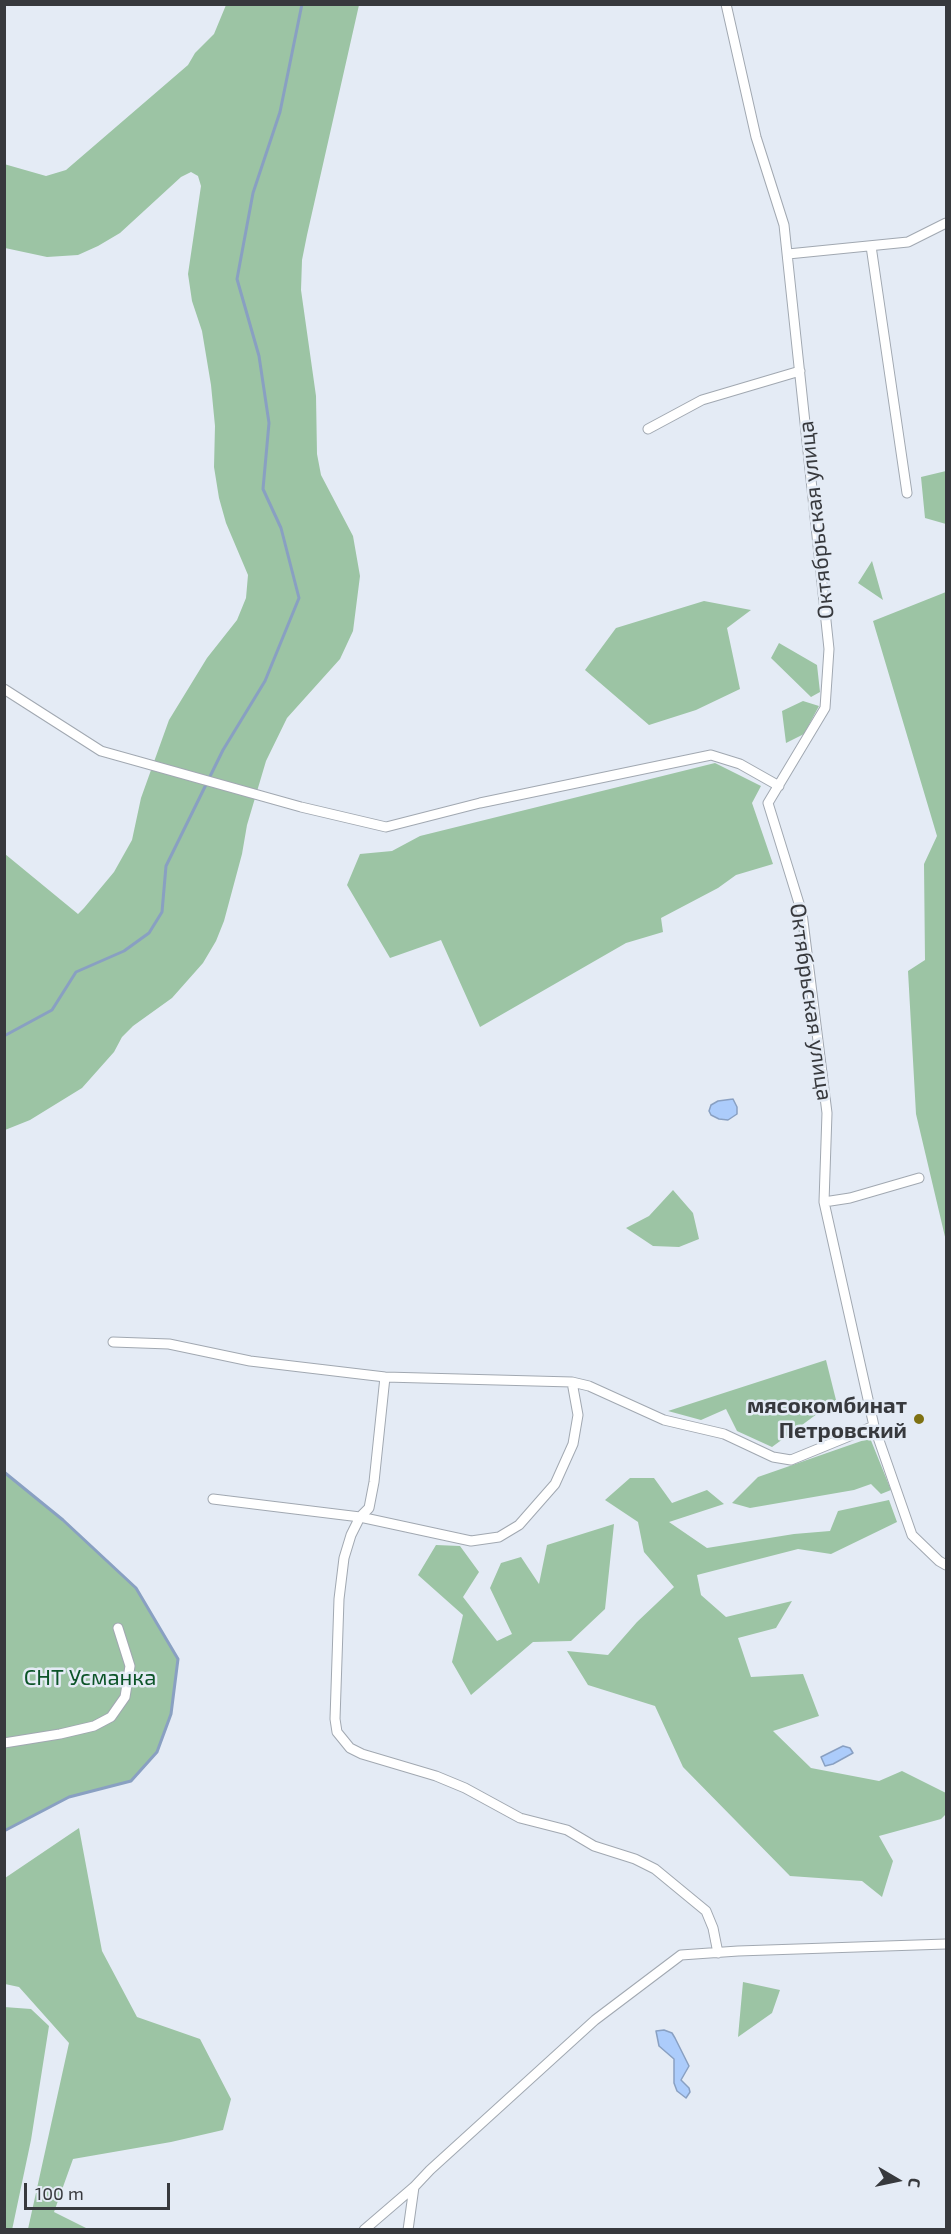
<!DOCTYPE html>
<meta charset="utf-8">
<style>
body{margin:0}
#map{position:relative;width:951px;height:2234px;overflow:hidden;background:#e4ebf5;font-family:"Exo 2",sans-serif}
canvas{display:block}
.frame{position:absolute;inset:0;border:6px solid #37393d;pointer-events:none}
.north{position:absolute;left:867px;top:2150px;width:60px;height:60px;-webkit-text-stroke:4px #e4ebf5;paint-order:stroke;rotate:99deg;font-size:16px;font-weight:700;line-height:24px;text-align:center;color:#37393d}
.north::after{content:'';display:block;margin:auto;width:21px;height:27px;background:#37393d;clip-path:polygon(50% 0,100% 100%,50% 72%,0 100%)}
.scale{position:absolute;left:24px;top:2183px;width:146px;height:27px;box-sizing:border-box;border:3px solid #37393d;border-top:0;padding-left:8px;font-size:18px;line-height:21px;white-space:nowrap;color:#37393d;-webkit-text-stroke:4px #e4ebf5;paint-order:stroke}
</style>
<div id="map">
<canvas width="951" height="2234"></canvas>
<div class="frame"></div>
<div class="north">С</div>
<div class="scale">100 m</div>
</div>
<script>
const ctx = document.querySelector('canvas').getContext('2d');
ctx.lineJoin = 'round';
function fill(path, color) { ctx.fillStyle = color; ctx.fill(path, 'evenodd'); }
const toPath = rows => new Path2D(rows.map(r => 'M' + r).join(''));
function strokePath(path, color, width, dash) { ctx.strokeStyle = color; ctx.lineWidth = width; ctx.lineCap = dash ? 'butt' : 'round'; ctx.setLineDash(dash || []); ctx.stroke(path); }
function drawText(font, color, halo, rows, align = 'center') {
  ctx.font = font + ' "Exo 2",sans-serif'; ctx.lineWidth = 5; ctx.setLineDash([]); ctx.textBaseline = 'middle'; ctx.strokeStyle = halo; ctx.fillStyle = color; for (const [text, x, y, turn = 0] of rows) {
    ctx.save(); ctx.translate(x, y); ctx.rotate((+turn || 0) * Math.PI / 180); ctx.textAlign = isNaN(turn) ? turn : align; if (halo) ctx.strokeText(text, 0, 0); ctx.fillText(text, 0, 0); ctx.restore();
  }
}
fill(toPath([
 [226,5,359,5,307,235,302,260,301,290,316,396,317,454,321,475,353,536,360,576,353,631,340,659,287,718,266,761,247,825,242,854,224,921,216,941,203,963,172,998,133,1026,122,1037,114,1052,82,1088,30,1120,5,1130,5,854,78,914,84,908,114,872,132,840,141,798,169,720,207,658,237,620,246,598,248,575,226,523,219,498,214,467,215,426,211,385,202,331,192,301,188,274,201,186,198,176,191,172,181,177,120,233,98,246,78,255,47,257,5,248,4,164,46,176,66,170,188,65,195,53,214,34],
 [946,471,946,524,925,518,921,477],
 [872,561,883,600,858,583],
 [946,592,946,1241,916,1114,908,971,925,960,924,864,937,836,873,621],
 [704,601,751,610,727,628,740,689,696,710,649,725,585,670,616,628],
 [779,643,817,665,820,692,811,697,771,658],
 [803,701,819,706,804,734,786,743,782,711],
 [715,763,761,786,752,803,773,864,736,875,718,888,661,918,663,932,626,943,480,1027,441,940,390,958,347,885,360,854,392,851,420,836],
 [673,1190,693,1213,699,1239,679,1247,653,1246,626,1228,649,1216],
 [826,1360,836,1400,772,1447,737,1431,726,1409,701,1420,668,1411],
 [870,1438,891,1490,881,1494,871,1484,854,1490,750,1508,732,1503,758,1477],
 [4,1472,63,1520,136,1588,178,1659,171,1714,157,1752,131,1781,69,1797,5,1831],
 [630,1478,654,1478,672,1503,707,1490,724,1504,669,1522,707,1548,794,1534,830,1531,838,1511,889,1500,897,1522,831,1554,798,1549,697,1575,701,1595,726,1617,792,1601,776,1628,738,1638,751,1677,803,1674,819,1716,773,1731,811,1768,879,1781,902,1771,946,1793,946,1814,941,1819,879,1836,893,1861,882,1897,862,1881,790,1876,683,1767,655,1706,588,1685,567,1651,608,1655,637,1622,674,1587,644,1552,638,1522,605,1500],
 [614,1524,605,1609,571,1641,533,1642,471,1695,452,1662,463,1615,418,1575,436,1545,460,1546,479,1572,463,1597,497,1641,512,1634,490,1588,501,1563,521,1557,539,1584,547,1545],
 [79,1828,102,1951,137,2017,200,2039,231,2099,223,2130,171,2142,73,2159,54,2212,88,2229,28,2229,69,2043,19,1987,5,1984,5,1878],
 [743,1982,780,1990,772,2013,738,2037],
 [4,2007,31,2009,49,2026,31,2140,12,2230,4,2229]
]), '#9cc4a4');
const water = toPath([
 [733,1099,737,1107,737,1114,728,1120,719,1119,711,1115,709,1111,711,1105,718,1101,733,1099],
 [843,1746,850,1748,853,1753,833,1764,825,1766,821,1757,843,1746],
 [664,2030,672,2033,675,2038,689,2066,681,2080,689,2088,690,2092,686,2098,677,2091,674,2083,674,2059,659,2046,656,2031,664,2030]
]);
fill(water, '#acccfb');
strokePath(water, '#89a0c2', 1.5);
strokePath(toPath([
 [4,1036,52,1010,76,972,124,951,149,933,162,912,166,866,223,750,265,681,299,598,281,528,263,489,269,423,259,356,237,279,253,193,280,112,302,4],
 [4,1472,63,1520,136,1588,178,1659,171,1714,157,1752,131,1781,69,1797,4,1831]
]), '#89a0c2', 3);
const minor = toPath([
 [726,4,756,137,784,225,829,649,825,708,768,803,802,913,827,1113,824,1202,874,1426,912,1535,939,1561,946,1565],
 [871,246,907,493],
 [788,254,908,242,946,223],
 [648,429,702,400,800,371],
 [4,689,101,751,301,807,386,827,480,803,711,755,740,764,779,786],
 [824,1202,850,1198,919,1178],
 [113,1342,169,1344,250,1361,385,1377,572,1382,589,1386,664,1420,724,1434,773,1457,791,1460,874,1426],
 [385,1377,374,1482,369,1508,360,1517,351,1535,344,1558,339,1599,335,1719,337,1732,350,1748,362,1754,436,1776,465,1788,520,1818,567,1830,594,1846,635,1859,655,1869,706,1911,713,1928,718,1953],
 [213,1499,360,1517,471,1541,499,1537,519,1525,555,1484,573,1444,578,1415,572,1382],
 [4,1743,60,1734,94,1726,111,1717,125,1697,130,1666,118,1628],
 [364,2230,414,2187,430,2170,595,2020,681,1955,738,1951,946,1944],
 [408,2230,414,2187]
]);
strokePath(minor, '#a1a8b1', 11);
strokePath(minor, '#fff', 9);
for (const [x, y, r, color] of [
 [919,1419,6,"#7e7112"]
]) { const dot = new Path2D(); dot.arc(x, y, r, 0, 2 * Math.PI); ctx.fillStyle = color; ctx.fill(dot); strokePath(dot, '#e4ebf5', 2); }
drawText('22px', '#37393d', '#e4ebf5', [
 ["Октябрьская улица",816,520,-96],
 ["Октябрьская улица",811,1002,82]
]);
drawText('bold 22px', '#37393d', '#e4ebf5', [
 ["мясокомбинат",907,1406],
 ["Петровский",907,1431]
], 'right');
drawText('22px', '#0c5428', '#e4ebf5', [
 ["СНТ Усманка",90,1678]
]);
</script>
